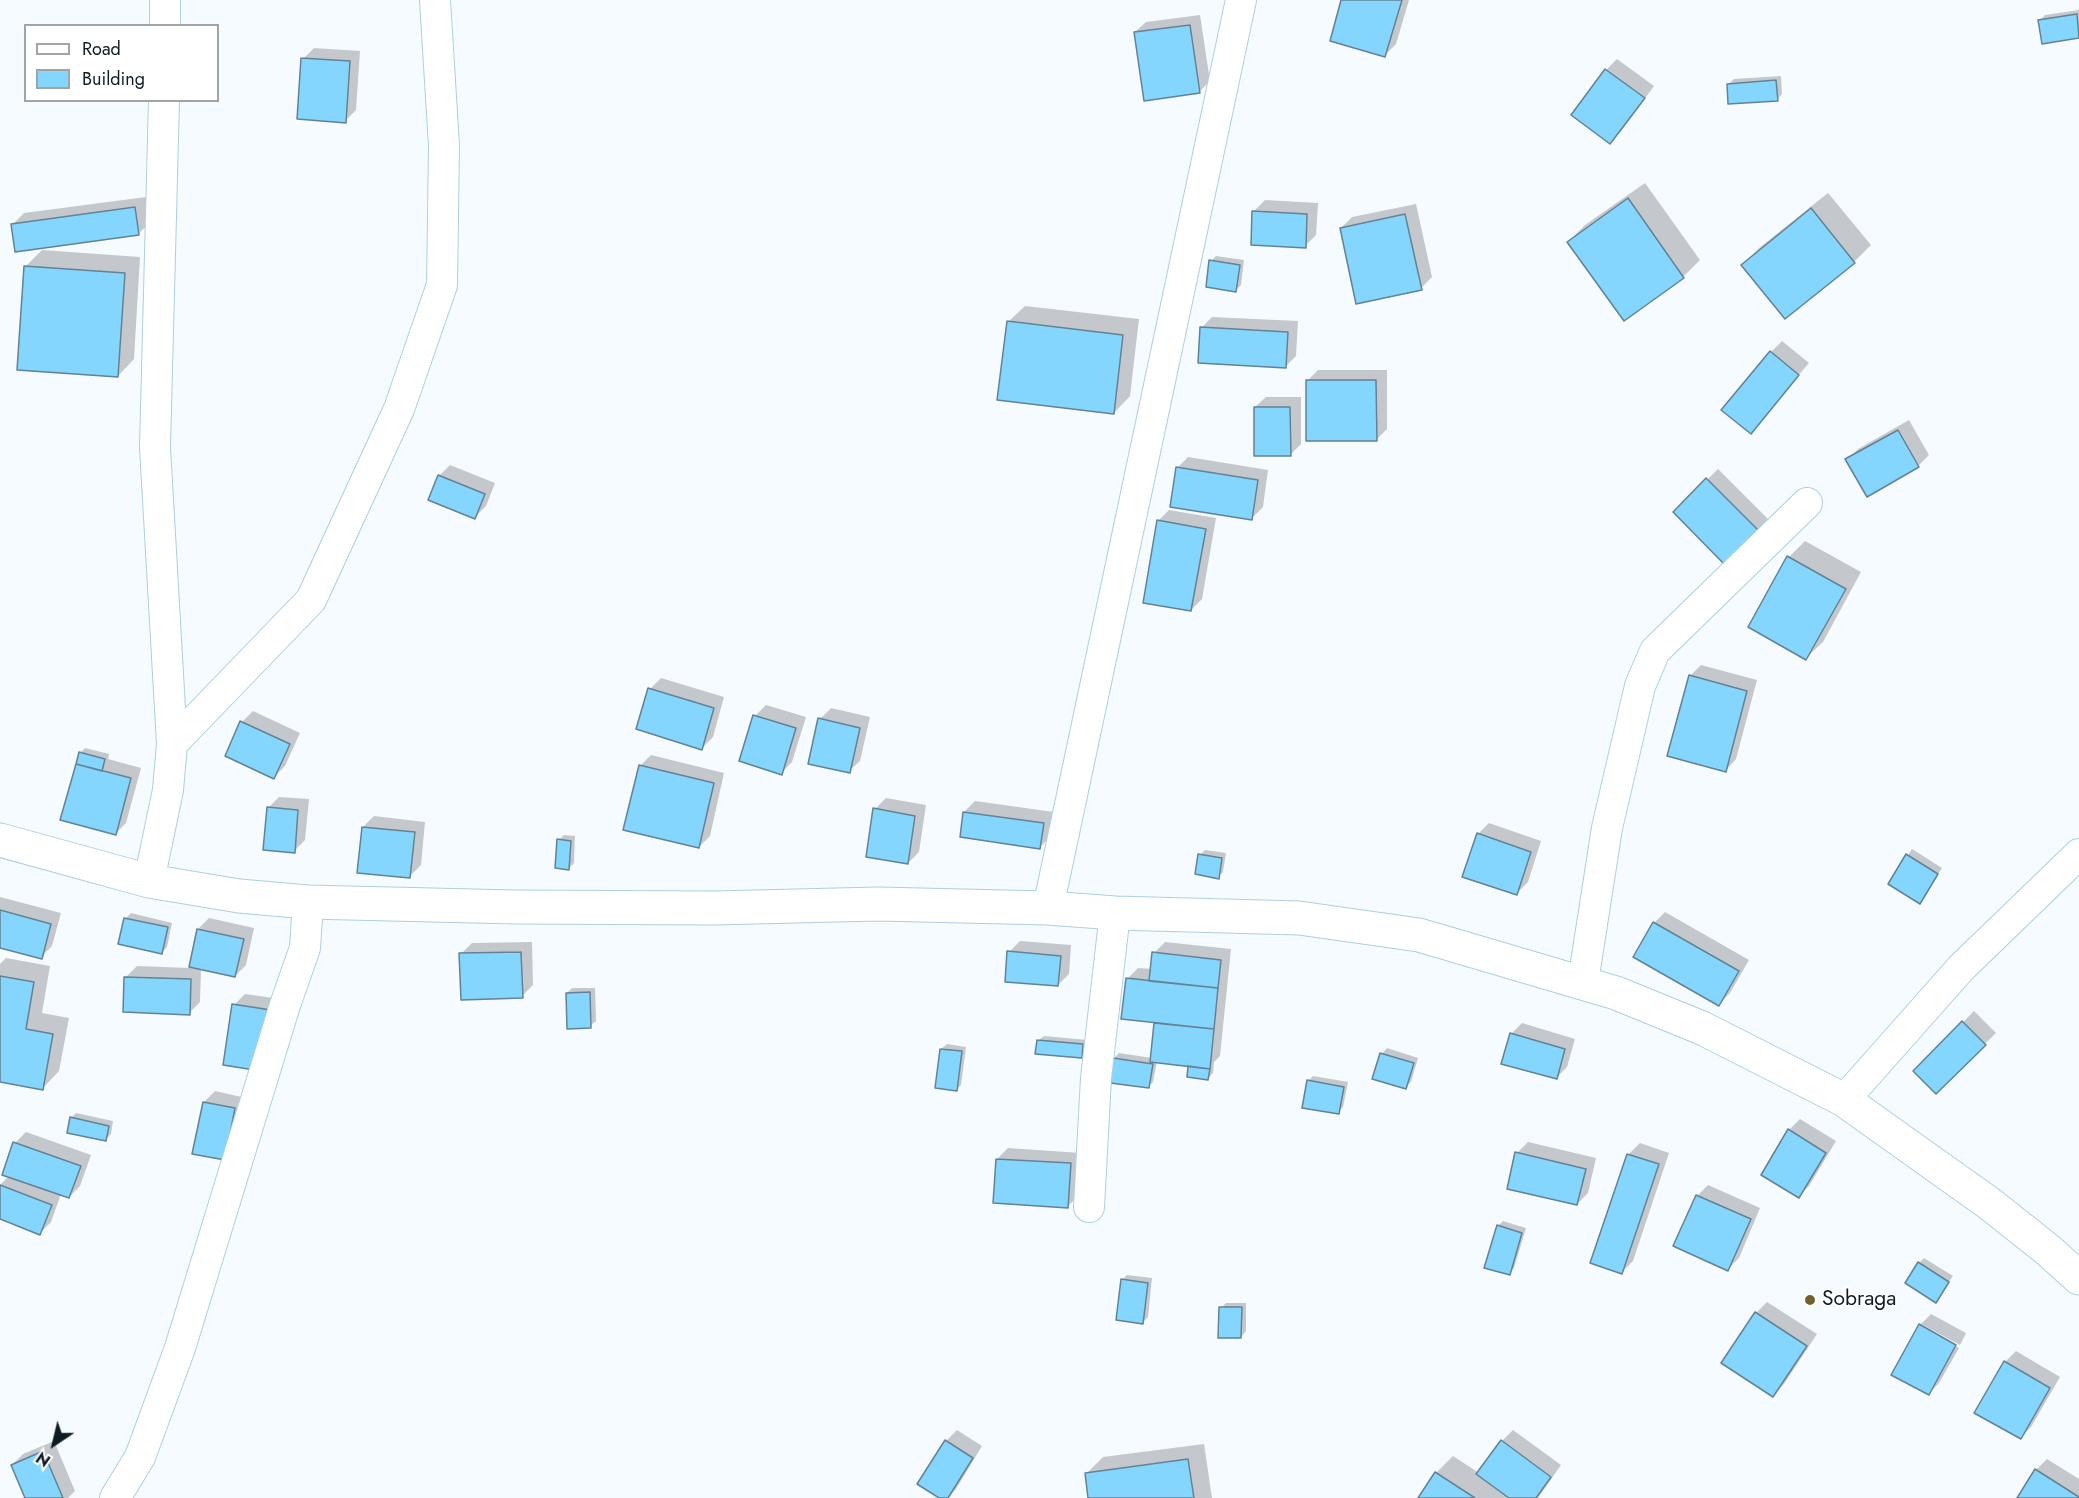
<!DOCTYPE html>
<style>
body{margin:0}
#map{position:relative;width:2079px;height:1498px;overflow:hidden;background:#f5fbff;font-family:Jost,sans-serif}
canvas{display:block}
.legend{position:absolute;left:24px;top:24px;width:195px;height:78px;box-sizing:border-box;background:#fff;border:2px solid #9fa4a7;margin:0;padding:8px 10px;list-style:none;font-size:18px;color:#101c23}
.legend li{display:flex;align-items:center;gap:12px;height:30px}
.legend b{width:30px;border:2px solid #9fa4a7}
.north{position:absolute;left:24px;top:1414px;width:60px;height:60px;-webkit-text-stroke:4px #fff;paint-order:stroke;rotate:215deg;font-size:16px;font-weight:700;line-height:24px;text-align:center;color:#101c23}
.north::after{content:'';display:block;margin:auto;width:21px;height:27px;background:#101c23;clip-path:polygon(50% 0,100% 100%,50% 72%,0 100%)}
</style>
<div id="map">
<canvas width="2079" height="1498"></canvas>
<ul class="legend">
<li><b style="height:8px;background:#fff"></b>Road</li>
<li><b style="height:16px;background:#85d6fe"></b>Building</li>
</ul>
<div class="north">N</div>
</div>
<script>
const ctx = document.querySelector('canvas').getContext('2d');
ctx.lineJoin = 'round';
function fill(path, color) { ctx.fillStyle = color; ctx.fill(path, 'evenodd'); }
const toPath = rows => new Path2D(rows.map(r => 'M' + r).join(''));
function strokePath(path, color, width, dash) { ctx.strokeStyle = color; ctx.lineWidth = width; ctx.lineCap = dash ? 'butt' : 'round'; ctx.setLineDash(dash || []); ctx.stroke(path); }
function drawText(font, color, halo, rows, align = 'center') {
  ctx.font = font + ' Jost,sans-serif'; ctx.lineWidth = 4.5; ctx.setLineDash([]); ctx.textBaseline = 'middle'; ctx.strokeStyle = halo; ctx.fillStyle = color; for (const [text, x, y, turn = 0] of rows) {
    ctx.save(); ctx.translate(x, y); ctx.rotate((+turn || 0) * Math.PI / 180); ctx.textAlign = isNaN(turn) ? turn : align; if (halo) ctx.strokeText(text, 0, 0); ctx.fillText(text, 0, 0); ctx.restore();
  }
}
fill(toPath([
 [1343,0,1409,0,1396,44,1385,55],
 [2079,10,2079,36,2043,42,2040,20,2045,15],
 [1200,15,1210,81,1199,92,1135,32,1146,22],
 [314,48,360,51,356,110,345,121,303,59],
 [1617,59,1654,86,1621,131,1610,142,1573,115,1606,70],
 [1781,76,1782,94,1777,99,1729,84,1734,79],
 [1645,183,1700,260,1683,277,1624,319,1568,242,1585,225],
 [1828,193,1871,245,1854,262,1786,317,1743,265,1759,248],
 [146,197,150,223,139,233,13,224,24,213],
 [1265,200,1318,203,1316,235,1305,246,1254,211],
 [1416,204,1432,277,1421,288,1341,228,1352,217],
 [42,250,140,257,134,359,118,376,25,267],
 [1216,256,1244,260,1241,285,1236,290,1211,261],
 [1025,306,1139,319,1130,396,1114,413,1008,322],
 [1212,317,1298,321,1296,356,1285,367,1201,328],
 [1782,341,1809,363,1750,432,1771,352],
 [1318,370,1387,370,1387,429,1376,440,1307,381],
 [1266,397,1301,397,1301,444,1290,455,1255,407],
 [1909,420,1929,455,1918,466,1847,460,1858,449],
 [1188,457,1268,470,1263,507,1252,518,1177,468],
 [450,465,495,483,486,506,475,517,439,476],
 [1718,469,1771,522,1727,565,1675,512],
 [1169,510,1216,518,1202,599,1191,610,1158,521],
 [1805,541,1861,572,1823,642,1806,658,1789,557],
 [1701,665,1757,680,1736,759,1726,770,1690,676],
 [661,678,724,697,713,737,702,748,650,689],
 [766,705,806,717,792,762,781,773,755,716],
 [831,708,870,717,860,761,849,771,820,719],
 [253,711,300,733,285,766,274,777,242,722],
 [85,748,109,754,108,759,141,768,126,823,115,834,80,753],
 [651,755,724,773,710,836,699,847,640,766],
 [279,797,309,799,305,840,294,851,268,808],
 [886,798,926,805,919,852,908,863,875,809],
 [975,801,1054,812,1051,836,1040,847,964,812],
 [374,816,425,822,421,865,410,876,363,827],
 [1489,823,1541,841,1528,882,1517,893,1478,834],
 [564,835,575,836,574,863,569,868,559,840],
 [1912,849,1942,868,1920,902,1890,883],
 [1205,850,1226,853,1223,872,1218,877,1200,855],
 [0,897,61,913,52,946,41,957,0,946],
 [1665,912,1749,960,1730,993,1719,1004,1654,923],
 [131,913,172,923,167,947,162,952,126,918],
 [209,918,254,928,246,965,235,976,201,968,200,1002,189,1013,126,977,137,966,190,968,198,929],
 [1020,941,1071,945,1069,974,1058,985,1009,952],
 [532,942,533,985,522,996,461,954,472,943],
 [1165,942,1231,949,1220,1056,1214,1062,1213,1073,1208,1078,1191,1065,1157,1061,1153,1082,1148,1087,1114,1058,1119,1053,1152,1058,1155,1022,1127,979,1138,968,1152,969,1154,953],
 [6,958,50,966,42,1013,69,1018,59,1071,43,1088,0,1080,0,964],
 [572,988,595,988,596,1021,590,1026,567,993],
 [245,994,281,999,272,1059,234,1005],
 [1974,1011,1996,1033,1936,1092,1915,1071],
 [1522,1023,1575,1039,1567,1067,1556,1078,1511,1034],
 [1044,1036,1087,1040,1087,1052,1082,1057,1038,1041],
 [947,1044,966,1047,961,1085,956,1090,941,1049],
 [1387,1048,1418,1058,1411,1082,1405,1087,1382,1054],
 [1313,1076,1348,1082,1343,1107,1338,1112,1308,1081],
 [215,1091,246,1098,236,1148,204,1102],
 [76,1113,113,1121,111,1134,105,1140,71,1118],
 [1800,1119,1836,1141,1809,1186,1798,1196,1789,1130],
 [26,1132,91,1155,80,1186,69,1197,61,1194,51,1222,40,1233,0,1217,0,1185,9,1176,15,1143],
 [1528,1142,1596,1158,1588,1193,1577,1204,1517,1153],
 [1640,1143,1669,1153,1633,1261,1622,1272,1592,1262,1629,1154],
 [1008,1148,1081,1153,1078,1196,1067,1207,997,1159],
 [1708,1185,1760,1208,1739,1258,1728,1269,1697,1196],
 [1503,1221,1526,1228,1514,1268,1509,1273,1498,1226],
 [1924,1258,1953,1276,1935,1301,1919,1263],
 [1127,1275,1152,1278,1148,1317,1143,1322,1122,1280],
 [1767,1302,1817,1334,1784,1384,1773,1395,1723,1363,1756,1313],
 [1226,1303,1246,1303,1246,1331,1241,1337,1221,1308],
 [1931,1314,1966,1333,1960,1345,1921,1324,1921,1327,1959,1348,1939,1383,1928,1394,1920,1325],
 [2016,1351,2060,1377,2031,1427,2020,1438,2005,1362],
 [957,1430,982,1446,956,1489,948,1498,942,1498,946,1441],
 [1513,1430,1561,1465,1538,1498,1419,1498,1436,1473,1453,1456,1479,1473,1502,1441],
 [54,1441,75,1491,68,1498,26,1498,12,1465,23,1454],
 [1204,1444,1212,1498,1090,1498,1086,1474,1103,1457],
 [2047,1459,2079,1479,2079,1498,2018,1498,2036,1470]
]), '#0003');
const building = toPath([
 [1341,0,1402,0,1385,57,1330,41,1341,0],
 [2077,14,2079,38,2042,44,2038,20,2077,14],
 [1190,25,1200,93,1144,101,1134,32,1190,25],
 [301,58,350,61,346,123,297,119,301,58],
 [1605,69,1645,98,1610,144,1571,115,1605,69],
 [1776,80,1778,101,1728,104,1727,84,1776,80],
 [1628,198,1684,278,1624,321,1567,242,1628,198],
 [135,207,139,235,15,252,11,224,135,207],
 [1811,208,1855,263,1785,319,1741,265,1811,208],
 [1252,211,1307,214,1306,248,1251,245,1252,211],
 [1405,214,1422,290,1356,304,1340,228,1405,214],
 [1209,260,1240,265,1236,292,1206,287,1209,260],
 [24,266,125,273,118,377,17,370,24,266],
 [1007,321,1123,335,1114,414,997,400,1007,321],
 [1200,327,1288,332,1286,368,1198,363,1200,327],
 [1770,351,1799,375,1751,434,1721,410,1770,351],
 [1306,380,1376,380,1377,441,1306,441,1306,380],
 [1254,407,1290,407,1291,456,1254,456,1254,407],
 [1898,430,1919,467,1867,497,1845,459,1898,430],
 [1176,467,1258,480,1252,520,1170,507,1176,467],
 [438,475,485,494,475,519,428,500,438,475],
 [1706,478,1761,533,1727,567,1673,512,1706,478],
 [1157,520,1206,529,1191,611,1143,603,1157,520],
 [1787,556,1846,589,1806,660,1748,627,1787,556],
 [1689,675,1747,691,1726,772,1667,756,1689,675],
 [648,688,714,708,702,750,636,729,648,688],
 [753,715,796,728,782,775,739,761,753,715],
 [818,718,860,728,850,773,808,764,818,718],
 [240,721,290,744,274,779,225,756,240,721],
 [79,752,105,759,102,771,76,764,79,752],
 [76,764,131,778,116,835,60,820,76,764],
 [639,765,714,783,699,848,623,830,639,765],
 [267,807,298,810,295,853,263,850,267,807],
 [873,808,915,816,908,864,866,857,873,808],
 [963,812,1044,823,1040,849,960,837,963,812],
 [362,827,415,832,410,878,357,873,362,827],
 [1477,833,1531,852,1517,895,1462,877,1477,833],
 [557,839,571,841,569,870,555,868,557,839],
 [1198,854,1222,858,1219,879,1195,874,1198,854],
 [1906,854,1938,874,1920,904,1888,884,1906,854],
 [0,910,51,924,42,959,0,948,0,910],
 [124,918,168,927,162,954,118,944,124,918],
 [1653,922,1739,971,1719,1006,1633,957,1653,922],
 [197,929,244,939,235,977,189,967,197,929],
 [1007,951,1061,956,1058,986,1005,982,1007,951],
 [521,952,523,998,461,1000,459,953,521,952],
 [1152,952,1221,960,1218,988,1149,981,1152,952],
 [0,976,34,982,26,1029,53,1034,43,1090,0,1082,0,976],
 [124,977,191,979,190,1015,123,1012,124,977],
 [1126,978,1218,988,1214,1029,1121,1019,1126,978],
 [590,992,591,1028,567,1029,566,993,590,992],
 [232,1004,271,1010,261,1071,223,1065,232,1004],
 [1962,1021,1986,1045,1936,1094,1913,1071,1962,1021],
 [1154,1023,1214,1029,1210,1069,1150,1062,1154,1023],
 [1510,1033,1565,1049,1557,1079,1501,1064,1510,1033],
 [1037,1040,1083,1044,1082,1058,1035,1054,1037,1040],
 [940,1049,962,1051,957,1091,935,1088,940,1049],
 [1380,1053,1414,1063,1406,1089,1372,1079,1380,1053],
 [1113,1058,1153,1064,1149,1088,1110,1083,1113,1058],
 [1188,1066,1210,1069,1208,1080,1187,1077,1188,1066],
 [1307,1080,1344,1087,1339,1114,1302,1108,1307,1080],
 [203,1102,235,1108,225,1160,192,1154,203,1102],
 [70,1117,109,1126,106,1141,67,1133,70,1117],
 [1788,1129,1826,1153,1799,1198,1761,1175,1788,1129],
 [13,1142,81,1166,69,1198,2,1175,13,1142],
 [1515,1152,1586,1169,1577,1205,1507,1189,1515,1152],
 [1627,1154,1659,1164,1622,1274,1590,1263,1627,1154],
 [996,1159,1071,1163,1068,1208,993,1203,996,1159],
 [0,1185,52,1205,40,1235,0,1219,0,1185],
 [1696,1195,1751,1219,1728,1271,1673,1246,1696,1195],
 [1497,1225,1522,1233,1510,1275,1484,1268,1497,1225],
 [1918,1262,1949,1282,1936,1303,1905,1283,1918,1262],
 [1121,1279,1148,1283,1143,1324,1116,1320,1121,1279],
 [1219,1307,1242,1307,1241,1338,1218,1338,1219,1307],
 [1755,1312,1807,1346,1773,1397,1721,1363,1755,1312],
 [1919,1324,1956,1345,1929,1395,1891,1375,1919,1324],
 [2004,1361,2050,1388,2021,1439,1974,1413,2004,1361],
 [945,1440,973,1458,948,1498,939,1498,917,1484,945,1440],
 [1501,1440,1551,1477,1536,1498,1509,1498,1476,1474,1501,1440],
 [43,1451,63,1498,25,1498,11,1465,43,1451],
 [1188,1459,1194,1498,1088,1498,1085,1473,1188,1459],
 [2035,1469,2079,1497,2079,1498,2017,1498,2035,1469],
 [1435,1472,1475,1498,1418,1498,1435,1472]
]);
fill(building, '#85d6fe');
strokePath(building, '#638293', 1.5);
const street = toPath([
 [165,0,165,26],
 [172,744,311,600,399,409,442,285,444,146,435,0],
 [149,881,168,790,172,744,155,447,164,100],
 [1048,908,1241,0],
 [1583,982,1607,828,1640,686,1655,651,1807,503],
 [1844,1100,1961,968,2079,854],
 [1089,1207,1096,1078,1115,913],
 [115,1498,140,1457,180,1348,285,1005,305,948,308,902]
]);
const secondary = toPath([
 [0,840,149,881,239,896,308,902,515,907,714,908,878,904,1048,908,1115,913,1299,918,1419,935,1616,993,1702,1028,1844,1100,1990,1204,2048,1250,2079,1278]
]);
strokePath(street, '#aecfe1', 32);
strokePath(secondary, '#aecfe1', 35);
strokePath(street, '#fff', 30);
strokePath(secondary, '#fff', 33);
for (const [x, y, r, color] of [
 [1810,1300,6,"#70622f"]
]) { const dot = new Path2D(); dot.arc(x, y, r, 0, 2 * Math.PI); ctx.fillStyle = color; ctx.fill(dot); strokePath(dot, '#fff', 2); }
drawText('21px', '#101c23', '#fff', [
 ["Sobraga",1822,1300]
], 'left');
</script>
